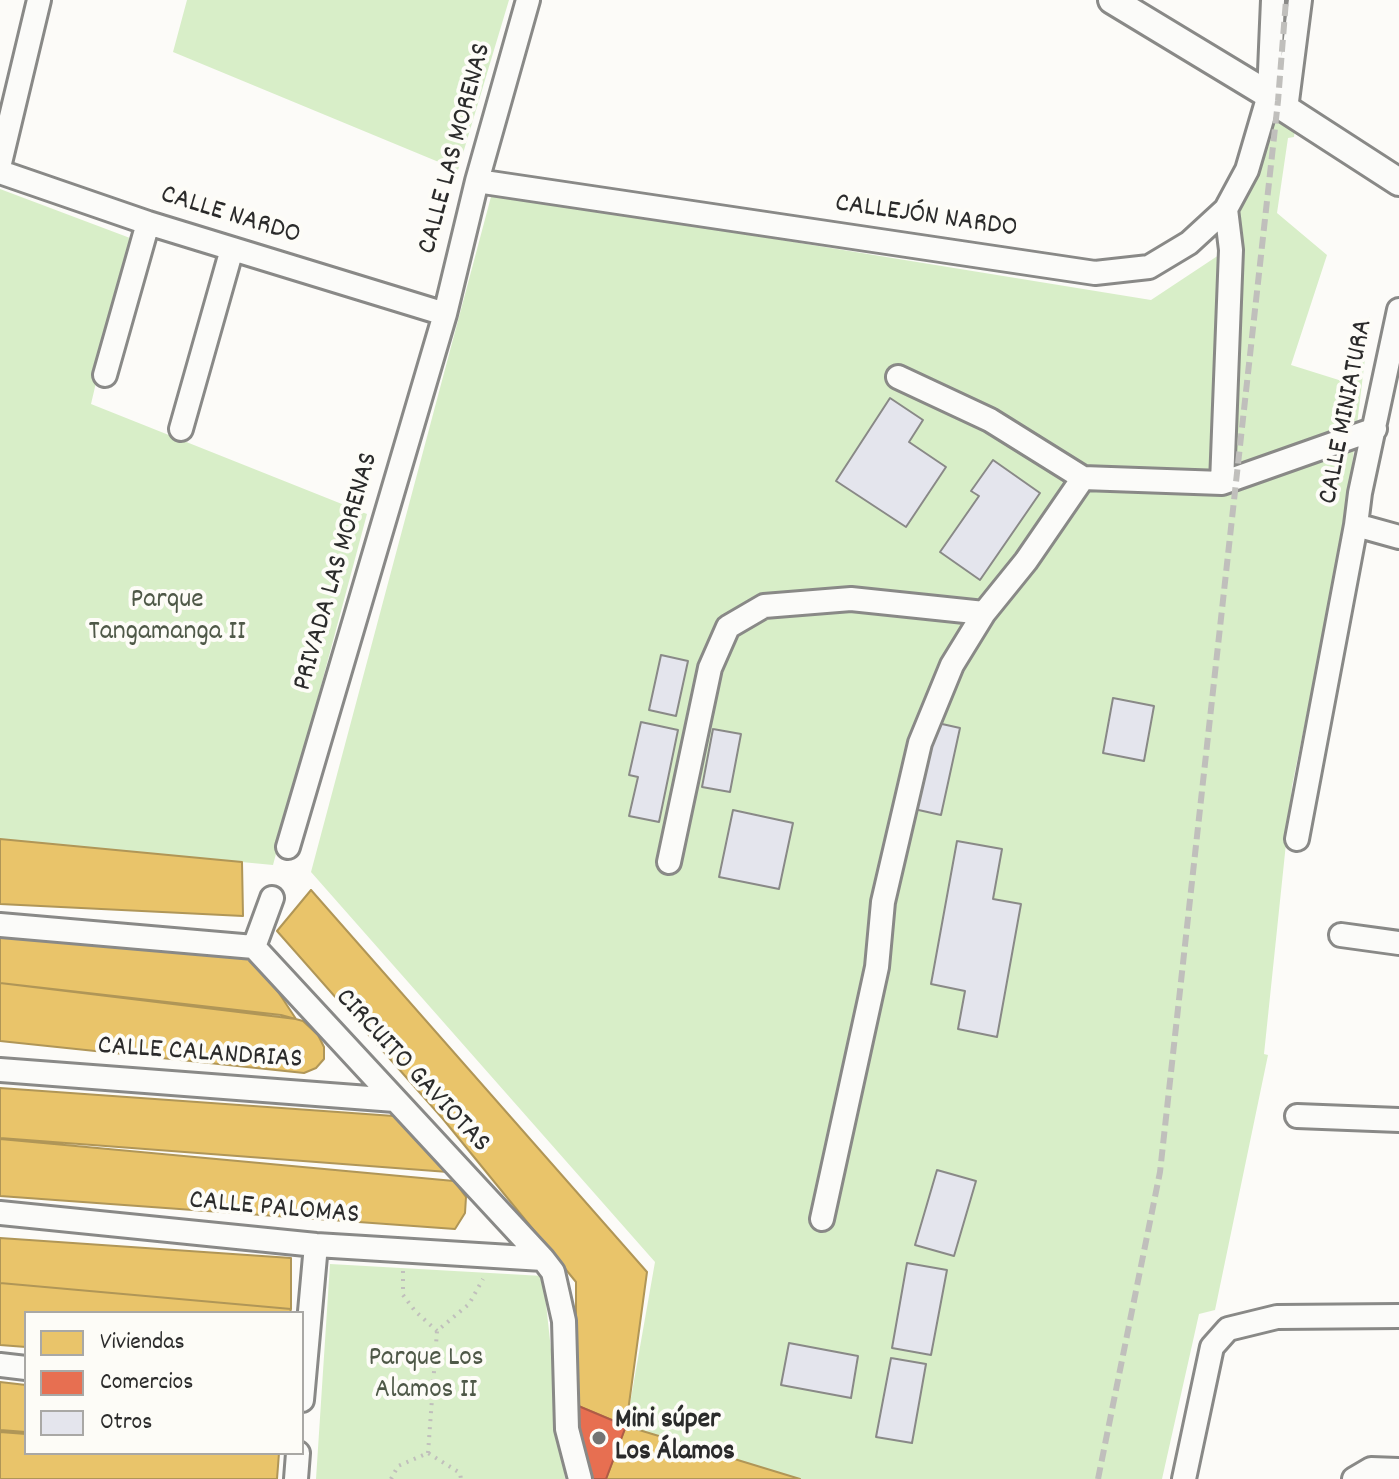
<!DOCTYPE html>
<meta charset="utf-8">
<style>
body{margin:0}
#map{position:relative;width:1399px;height:1479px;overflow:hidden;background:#fcfbf8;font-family:Dekko,sans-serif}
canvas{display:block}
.legend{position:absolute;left:24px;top:1311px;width:280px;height:144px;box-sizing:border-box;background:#fdfcf7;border:2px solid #a9a8a5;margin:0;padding:10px 14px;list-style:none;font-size:24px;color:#2b2b2b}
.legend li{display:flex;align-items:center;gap:16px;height:40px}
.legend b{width:40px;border:2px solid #a9a8a5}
</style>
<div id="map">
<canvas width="1399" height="1479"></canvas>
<ul class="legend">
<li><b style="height:22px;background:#e9c46a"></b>Viviendas</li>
<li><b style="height:22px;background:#e76f51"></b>Comercios</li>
<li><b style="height:22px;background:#e4e5ed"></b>Otros</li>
</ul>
</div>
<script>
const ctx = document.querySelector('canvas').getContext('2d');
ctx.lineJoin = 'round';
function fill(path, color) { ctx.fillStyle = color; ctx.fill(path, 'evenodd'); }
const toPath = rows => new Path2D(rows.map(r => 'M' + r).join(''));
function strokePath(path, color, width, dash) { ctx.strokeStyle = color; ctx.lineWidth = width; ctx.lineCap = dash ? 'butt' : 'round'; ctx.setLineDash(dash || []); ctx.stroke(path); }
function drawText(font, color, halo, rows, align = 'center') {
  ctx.font = font + ' Dekko,sans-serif'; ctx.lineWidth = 8; ctx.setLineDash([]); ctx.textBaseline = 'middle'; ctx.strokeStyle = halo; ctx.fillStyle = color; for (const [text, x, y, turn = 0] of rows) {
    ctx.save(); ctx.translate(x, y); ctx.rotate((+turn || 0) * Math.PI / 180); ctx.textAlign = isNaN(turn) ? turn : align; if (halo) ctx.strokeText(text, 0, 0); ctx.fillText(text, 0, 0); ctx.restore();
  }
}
fill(toPath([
 [187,0,509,0,458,170,173,52],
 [1269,108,1296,118,1294,137,1288,138,1277,213,1327,255,1291,365,1342,381,1370,317,1344,532,1292,786,1264,1054,1268,1055,1215,1310,1199,1314,1162,1479,800,1479,626,1426,655,1262,311,872,492,193,1151,300,1222,253],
 [0,189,130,238,91,404,367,514,273,865,0,839],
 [330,1264,543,1276,565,1479,316,1479]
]), '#d8eec8');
const homes = toPath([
 [0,839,242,862,243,916,0,904,0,839],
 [311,890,647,1272,626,1426,576,1405,576,1282,443,1119,277,931,311,890],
 [0,936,254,955,296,1019,0,983,0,936],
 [0,983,281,1015,303,1021,318,1035,324,1047,324,1059,316,1068,304,1073,0,1041,0,983],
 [0,1088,394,1116,448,1172,0,1138,0,1088],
 [0,1139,454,1181,466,1197,465,1213,455,1229,0,1196,0,1139],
 [0,1238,291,1258,291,1309,0,1283,0,1238],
 [0,1283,291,1309,290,1313,26,1313,26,1347,0,1345,0,1283],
 [0,1382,26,1385,26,1432,0,1430,0,1382],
 [626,1426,800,1479,606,1479,626,1426],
 [0,1432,26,1434,26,1453,279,1453,277,1479,0,1479,0,1432]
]);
fill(homes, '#e9c46a');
strokePath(homes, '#b09657', 2);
const shops = toPath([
 [576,1405,626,1426,606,1479,586,1479,577,1447,576,1405]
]);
fill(shops, '#e76f51');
strokePath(shops, '#af5b46', 2);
const building = toPath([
 [890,398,923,420,909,442,946,467,906,527,836,481,890,398],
 [993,460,1040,493,980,580,940,552,979,496,971,491,993,460],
 [661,655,688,661,676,716,649,710,661,655],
 [1113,698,1154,706,1144,761,1103,753,1113,698],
 [641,722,678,730,659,822,629,816,638,777,629,775,641,722],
 [933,722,960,728,941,815,914,809,933,722],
 [713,729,741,734,730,792,702,787,713,729],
 [733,810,793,823,779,889,719,877,733,810],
 [957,841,1002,849,993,899,1021,904,997,1037,958,1029,965,991,931,984,957,841],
 [937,1170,976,1181,954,1256,915,1245,937,1170],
 [907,1263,947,1270,931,1355,892,1348,907,1263],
 [789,1343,858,1356,851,1398,781,1385,789,1343],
 [891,1358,926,1364,912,1443,876,1437,891,1358]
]);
fill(building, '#e4e5ed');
strokePath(building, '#898987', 2);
const minor = toPath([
 [1286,109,1300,0],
 [0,163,39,0],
 [0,172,148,223,445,314],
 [477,181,1095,273,1149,267,1189,243,1226,209,1247,170,1269,95,1273,0],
 [105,375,148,223],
 [898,377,990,420,1083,478,1222,483,1375,429],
 [181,429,232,249],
 [1222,483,1231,250,1226,209],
 [1356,525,1399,537],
 [1297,839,1356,525,1360,493,1399,310],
 [288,847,445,314,477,181,528,0],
 [669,862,710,668,728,627,764,606,851,599,984,613],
 [0,925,254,947,543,1259,553,1272,564,1321,567,1429,580,1479],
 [1341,935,1399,943],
 [254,947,272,898],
 [0,1070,395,1100],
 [1297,1116,1399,1120],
 [0,1213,316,1245,543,1259],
 [822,1219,877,967,883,902,920,743,952,665,984,613,1026,561,1083,478],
 [0,1365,26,1368],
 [302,1400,316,1245],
 [296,1479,298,1453],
 [1184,1479,1212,1347,1228,1329,1277,1317,1399,1316],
 [1354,1479,1371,1469,1399,1470]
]);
const tertiary = toPath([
 [1112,0,1269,95,1286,109,1399,182]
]);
strokePath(minor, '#898987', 28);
strokePath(tertiary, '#898987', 32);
strokePath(toPath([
 [403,1271,403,1295,415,1311,437,1331],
 [428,1453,437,1331,469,1304,483,1279],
 [391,1479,398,1466,428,1453,460,1473,461,1479]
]), '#c0bfbc', 4, [2, 6]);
strokePath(minor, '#fbfbf9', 22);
strokePath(tertiary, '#fbfbf9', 26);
strokePath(toPath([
 [1098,1479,1160,1172,1278,101,1286,0]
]), '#c0bfbc', 6, [12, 6]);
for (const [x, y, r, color] of [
 [599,1438,8,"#747473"]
]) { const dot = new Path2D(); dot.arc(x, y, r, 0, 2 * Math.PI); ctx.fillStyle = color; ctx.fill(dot); strokePath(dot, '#fdfcf7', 3); }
drawText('28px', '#2b2b2b', '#fdfcf7', [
 ["CALLE LAS MORENAS",457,149,-75],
 ["CALLE NARDO",230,217,17],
 ["CALLEJÓN NARDO",926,218,8],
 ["CALLE MINIATURA",1348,412,-79],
 ["PRIVADA LAS MORENAS",338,572,-74],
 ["CALLE CALANDRIAS",200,1055,4],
 ["CIRCUITO GAVIOTAS",411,1072,47],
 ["CALLE PALOMAS",274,1210,5]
]);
drawText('28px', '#4f5948', '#fdfcf7', [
 ["Parque",167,602],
 ["Tangamanga II",167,634],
 ["Parque Los",426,1360],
 ["Alamos II",426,1392]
]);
drawText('bold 28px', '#2b2b2b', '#fdfcf7', [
 ["Mini súper",615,1422],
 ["Los Álamos",615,1454]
], 'left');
</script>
